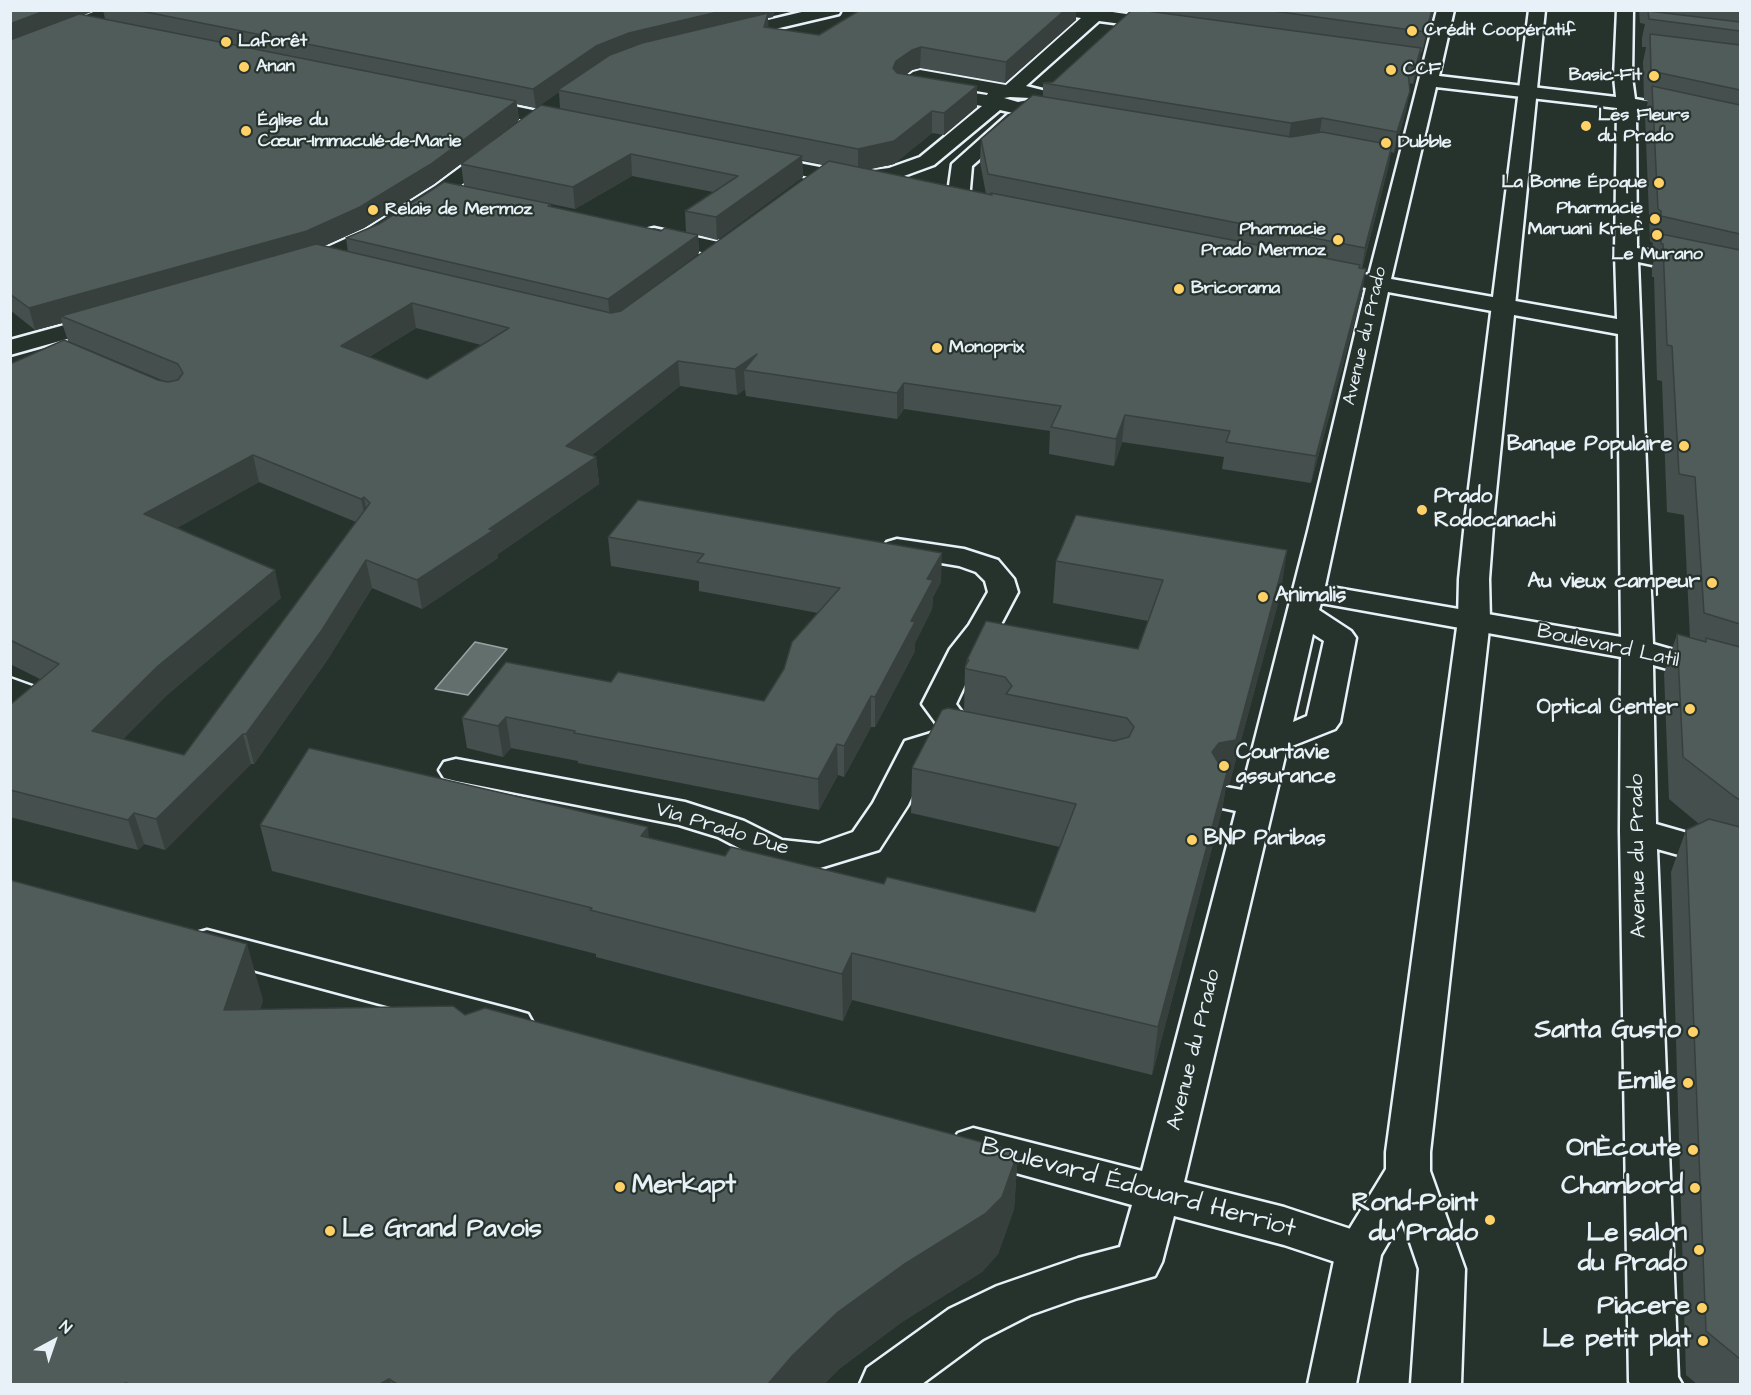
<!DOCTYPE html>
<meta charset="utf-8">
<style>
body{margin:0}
#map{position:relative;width:1751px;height:1395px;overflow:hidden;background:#26332d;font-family:"Architects Daughter",sans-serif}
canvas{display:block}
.frame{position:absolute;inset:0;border:12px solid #e8f1f8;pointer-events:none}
.north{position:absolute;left:24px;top:1311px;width:60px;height:60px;-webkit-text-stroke:4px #26332d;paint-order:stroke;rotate:40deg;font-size:16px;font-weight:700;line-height:24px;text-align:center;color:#e8f1f8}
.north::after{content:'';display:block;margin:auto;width:21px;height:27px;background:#e8f1f8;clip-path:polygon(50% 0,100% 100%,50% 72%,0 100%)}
</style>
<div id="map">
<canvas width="1751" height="1395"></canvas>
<div class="frame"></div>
<div class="north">N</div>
</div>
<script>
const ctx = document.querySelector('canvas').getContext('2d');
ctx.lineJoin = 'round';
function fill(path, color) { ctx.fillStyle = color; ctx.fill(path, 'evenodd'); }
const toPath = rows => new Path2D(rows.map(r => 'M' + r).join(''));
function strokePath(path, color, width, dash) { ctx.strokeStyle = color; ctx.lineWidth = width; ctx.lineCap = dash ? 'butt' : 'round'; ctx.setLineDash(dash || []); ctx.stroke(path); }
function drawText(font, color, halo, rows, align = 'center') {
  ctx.font = font + ' "Architects Daughter",sans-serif'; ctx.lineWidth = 4.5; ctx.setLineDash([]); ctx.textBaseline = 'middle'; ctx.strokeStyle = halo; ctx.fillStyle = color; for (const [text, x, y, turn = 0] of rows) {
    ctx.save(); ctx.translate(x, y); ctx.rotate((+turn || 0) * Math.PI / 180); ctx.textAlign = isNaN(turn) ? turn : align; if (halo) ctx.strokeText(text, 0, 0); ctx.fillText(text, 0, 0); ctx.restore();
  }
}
const water = toPath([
 [475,642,507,649,468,695,435,689,475,642]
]);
fill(water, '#636f6d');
strokePath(water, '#98a3a5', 1.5);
const minor = toPath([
 [98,10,122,10,120,14,10,58,10,46,98,10],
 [810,10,841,10,839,14,724,41,718,40,715,36,718,32,810,10],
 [1051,10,1099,10,1167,20,1173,21,1176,25,1173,29,1167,30,1099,21,1026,86,1050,92,1054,99,1042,110,1020,113,1025,118,1022,122,972,166,969,200,966,205,958,206,950,205,947,200,952,164,1008,114,1013,113,1000,110,934,165,893,180,857,186,757,167,750,165,747,161,750,157,757,155,851,173,889,168,920,157,982,106,897,92,895,88,897,84,913,72,920,70,1006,85,1081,18,1053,14,1051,10],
 [924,82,988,93,987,95,920,85,924,82],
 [1010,97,1030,98,1033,99,1018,102,1004,98,1010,97],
 [1437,10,1454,10,1439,76,1616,97,1614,77,1617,10,1633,10,1632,77,1635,99,1652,102,1655,106,1652,110,1636,111,1637,248,1740,269,1740,283,1638,262,1653,644,1740,669,1740,689,1653,665,1656,824,1740,848,1740,872,1657,849,1678,1377,1682,1384,1631,1384,1629,1382,1620,831,1621,657,1321,603,1319,610,1351,631,1356,638,1340,722,1335,729,1287,748,1184,1182,1284,1207,1375,1237,1382,1251,1375,1265,1359,1270,1284,1245,1174,1216,1162,1262,1155,1276,1078,1298,1030,1315,983,1339,922,1384,860,1384,867,1368,949,1309,997,1286,1078,1258,1120,1247,1132,1205,958,1157,951,1145,958,1133,973,1128,1142,1171,1236,811,1213,806,1208,798,1213,790,1226,787,1242,790,1308,531,1366,288,1311,278,1307,273,1311,268,1319,266,1369,275,1437,10],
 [1436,87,1617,108,1615,253,1617,319,1391,279,1436,87],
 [1388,292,1618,334,1621,637,1325,586,1388,292],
 [1313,634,1324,641,1307,716,1293,722,1313,634],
 [475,98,571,118,578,120,581,124,578,128,571,130,468,108,465,104,468,100,475,98],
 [499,142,506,144,509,148,506,152,449,194,381,240,328,264,307,270,299,272,291,270,288,265,291,260,312,254,365,230,435,186,492,144,499,142],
 [654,228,728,244,731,249,728,254,720,256,646,240,643,235,646,230,654,228],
 [108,313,117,315,120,320,117,325,10,355,10,340,108,313],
 [897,539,964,549,998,560,1014,579,1018,592,999,628,981,651,956,704,964,715,993,722,998,729,993,736,979,739,982,744,977,751,965,755,947,750,931,756,908,805,879,850,820,868,775,863,762,860,718,837,679,825,456,781,444,778,439,770,444,762,456,759,685,802,744,821,782,840,819,844,853,832,873,803,905,741,941,730,922,704,950,649,969,625,988,592,985,581,976,572,959,566,887,554,882,548,887,542,897,539],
 [10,678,35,687,39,694,42,708,37,715,22,726,10,729,10,678],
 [207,930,514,1010,528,1014,534,1025,528,1036,514,1040,193,954,188,944,193,934,207,930]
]);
const major = toPath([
 [1529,10,1545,10,1494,512,1489,579,1490,620,1430,1152,1430,1171,1465,1269,1461,1384,1411,1384,1419,1269,1402,1219,1381,1255,1356,1384,1308,1384,1336,1251,1386,1169,1386,1152,1458,620,1459,579,1466,512,1529,10]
]);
strokePath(minor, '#e8f1f8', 5);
strokePath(major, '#e8f1f8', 5);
fill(minor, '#26332d');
fill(major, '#26332d');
fill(toPath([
 [10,10,85,15,105,19,103,10,775,10,773,17,768,18,768,28,819,35,1076,20,1005,83,920,68,912,70,906,75,977,86,977,107,944,135,932,133,894,164,869,169,986,194,980,162,981,139,1043,96,1043,83,1053,82,1131,12,1120,10,1434,10,1422,52,1421,52,1418,67,1413,84,1409,83,1406,110,1394,153,1391,152,1388,168,1362,269,1362,294,1311,483,1222,469,1224,457,1122,442,1114,466,1049,454,1050,431,904,409,897,419,746,396,745,389,737,395,680,386,592,455,596,457,599,484,498,554,498,558,422,609,372,588,328,659,254,764,251,764,165,850,144,844,138,850,10,817,10,705,40,679,10,664,10,364,164,381,68,341,62,323,35,330,10,310],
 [559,92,560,108,461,164,464,186,346,238,348,252,324,246,364,228,434,184,519,120,517,104,536,108],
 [802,160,824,165,621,311,619,312,699,253,698,235,717,240,803,177],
 [632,176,713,192,685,211,686,232,661,231,551,207,551,204,575,209],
 [416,328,481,345,427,379,369,357],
 [259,482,356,522,184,755,123,739,166,696,281,598,177,528],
 [1639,10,1740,10,1740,1384,1697,1384,1686,1375,1671,872,1686,830,1699,824,1669,799,1664,674,1677,634,1690,638,1684,515,1667,512,1662,381,1657,380,1654,277,1652,277,1652,267,1657,250,1652,249,1653,243,1650,241,1645,115,1648,101,1644,100,1643,62,1646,47,1642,47,1642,38,1645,24,1640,23],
 [608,537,941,582,933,597,932,609,915,643,915,651,875,727,871,727,844,777,838,775,819,810,578,763,578,761,511,748,503,757,467,748,462,718,611,682,764,701,818,613,699,591,699,581,611,566],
 [1056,561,1281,592,1229,785,1226,786,1222,810,1152,1075,852,1000,843,1021,596,957,596,954,272,871,260,825,649,838,725,856,1035,912,1060,847,911,813,912,768,964,711,965,667,967,660,1138,649,1148,621,1053,603],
 [263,1000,260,1010,465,1015,1018,1152,1014,1209,998,1254,982,1272,902,1322,839,1369,824,1384,10,1384]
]), '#454f4d');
fill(toPath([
 [47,10,97,10,10,43,10,24],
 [726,10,775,10,773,17,768,18,769,33,558,90,559,92,536,108,533,89,596,46,629,33],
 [1065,10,1076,10,1076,20,1005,83,1006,62],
 [1432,10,1434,10,1422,52,1426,32],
 [921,47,920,68,912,70,896,82,893,68,896,61,912,50],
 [1421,48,1418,67,1413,84,1416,65],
 [977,86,977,107,944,135,944,113],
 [1410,91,1406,110,1394,153,1397,132],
 [516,101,519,120,434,184,364,228,311,252,61,316,62,323,35,330,29,308],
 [932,111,932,133,894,164,858,172,858,149],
 [1322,118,1319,138,1288,143,1291,123],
 [1392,145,1388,168,1361,272,1365,248],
 [631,154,632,176,575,209,573,187],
 [802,156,803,177,717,240,716,217],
 [698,235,699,253,610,319,608,299],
 [1366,269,1362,294,1311,483,1316,456],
 [412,303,416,328,345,371,341,346],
 [757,354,744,370,745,389,737,395,735,369],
 [678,361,680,386,569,473,566,446],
 [904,383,904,409,897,419,897,393],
 [1125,415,1122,442,1114,466,1116,439],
 [253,455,259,482,152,542,144,514],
 [596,457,599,484,498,554,498,558,422,609,417,580,489,529],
 [364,497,369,524,367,526,361,499],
 [1287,550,1281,592,1229,785,1226,786,1222,810,1152,1075,1158,1027,1212,752],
 [942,553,941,582,933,597,932,609,915,643,915,651,875,727,875,697,911,621,927,579],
 [366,560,372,588,328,659,254,764,246,734],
 [275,570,281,598,166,696,101,761,92,731,158,666],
 [871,696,871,727,844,777,844,746],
 [506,717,511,748,503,757,498,726],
 [243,734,251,764,165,850,156,819],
 [837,744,838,775,819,810,818,779],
 [134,813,144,844,138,850,128,820],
 [648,827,652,873,641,836],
 [247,944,263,1000,241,1067,224,1010],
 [852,953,852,1000,843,1021,842,974],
 [1018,1152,1014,1209,998,1254,982,1272,902,1322,839,1369,824,1384,768,1384,793,1355,838,1312],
 [389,1379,391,1384,380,1384]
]), '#38403e');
const building = toPath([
 [10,10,47,10,10,24,10,10],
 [136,10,726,10,629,33,596,46,533,89,136,10],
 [860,10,1065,10,1006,62,921,47,912,50,896,61,893,68,897,73,977,86,944,113,932,111,894,141,858,149,558,90,610,55,642,43,768,13,764,27,819,35,860,10],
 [1132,10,1140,10,1421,48,1416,65,1407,64,1410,91,1397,132,1322,118,1291,123,1043,83,1053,82,1132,10],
 [1266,10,1432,10,1426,32,1266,10],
 [1648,11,1740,22,1740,31,1649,19,1648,11],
 [79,14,516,101,431,164,360,207,307,231,29,308,10,294,10,40,79,14],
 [1650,34,1740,45,1740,90,1651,71,1650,34],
 [1652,86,1740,105,1740,234,1661,216,1661,211,1658,209,1652,86],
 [1033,95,1291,137,1322,132,1392,145,1365,248,988,174,981,139,1033,95],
 [541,105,802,156,716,217,685,211,738,176,631,154,573,187,461,164,541,105],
 [829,161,992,195,991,193,1360,265,1359,268,1366,269,1316,456,1226,442,1230,431,1125,415,1116,439,1051,427,1061,406,904,383,897,393,744,370,757,354,735,369,678,361,566,446,596,457,489,529,494,530,417,580,366,560,322,630,246,734,243,734,156,819,134,813,128,820,10,790,10,705,59,664,10,640,10,364,64,340,158,380,168,382,178,380,183,373,178,364,61,316,316,244,611,313,621,311,829,161],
 [412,303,509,328,427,379,341,346,412,303],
 [253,455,361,499,364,497,370,503,184,755,92,731,158,666,275,570,144,514,253,455],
 [444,182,551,204,548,206,661,231,665,228,698,235,608,299,346,238,379,224,444,182],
 [1661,234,1740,250,1740,624,1704,613,1695,477,1679,474,1672,346,1667,345,1663,244,1661,244,1661,234],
 [638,500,942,553,927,579,933,580,911,621,915,622,875,697,871,696,844,746,837,744,818,779,574,733,575,731,506,717,498,726,462,718,506,662,611,682,618,672,764,701,784,669,792,642,840,588,697,562,704,554,608,537,638,500],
 [1076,515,1287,550,1236,740,1219,743,1212,752,1218,762,1229,765,1158,1027,852,953,842,974,590,910,592,908,260,825,309,748,648,827,641,836,725,856,731,847,884,884,887,877,1035,912,1076,804,912,768,942,710,948,708,1114,741,1129,737,1134,727,1127,718,1006,694,1012,686,1005,677,967,669,965,667,969,660,967,660,986,621,1138,649,1163,580,1056,561,1076,515],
 [1677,634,1706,642,1706,638,1740,647,1740,800,1735,797,1683,757,1677,634],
 [1709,819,1740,827,1740,1359,1706,1331,1686,830,1709,819],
 [10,880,247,944,224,1010,453,1006,465,1015,485,1008,1018,1152,1002,1197,985,1214,903,1265,838,1312,793,1355,768,1384,397,1384,389,1379,380,1384,128,1384,126,1383,123,1384,10,1384,10,880]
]);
fill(building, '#505c59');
strokePath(building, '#38403e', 1.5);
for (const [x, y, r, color] of [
 [1412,31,6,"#ffd166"],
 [226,42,6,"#ffd166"],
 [244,67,6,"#ffd166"],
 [1391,70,6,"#ffd166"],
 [1654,76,6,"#ffd166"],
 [1586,126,6,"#ffd166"],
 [246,131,6,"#ffd166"],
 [1386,143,6,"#ffd166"],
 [1659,183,6,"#ffd166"],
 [373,210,6,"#ffd166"],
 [1655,219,6,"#ffd166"],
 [1657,235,6,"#ffd166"],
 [1338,240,6,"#ffd166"],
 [1179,289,6,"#ffd166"],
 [937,348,6,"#ffd166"],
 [1684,446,6,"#ffd166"],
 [1422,510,6,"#ffd166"],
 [1712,583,6,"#ffd166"],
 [1263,597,6,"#ffd166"],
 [1690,709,6,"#ffd166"],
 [1224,766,6,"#ffd166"],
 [1192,840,6,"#ffd166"],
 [1693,1032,6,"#ffd166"],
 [1688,1083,6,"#ffd166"],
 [1693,1150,6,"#ffd166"],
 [620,1187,6,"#ffd166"],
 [1695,1188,6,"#ffd166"],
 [1490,1220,6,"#ffd166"],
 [330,1231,6,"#ffd166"],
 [1699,1250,6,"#ffd166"],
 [1702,1308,6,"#ffd166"],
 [1703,1341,6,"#ffd166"]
]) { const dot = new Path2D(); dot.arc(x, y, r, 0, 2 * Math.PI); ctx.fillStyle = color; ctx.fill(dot); strokePath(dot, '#26332d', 2); }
drawText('bold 18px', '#e8f1f8', '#26332d', [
 ["Crédit Coopératif",1424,31],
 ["Laforêt",238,42],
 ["Anan",256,67],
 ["CCF",1403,70],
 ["Basic-Fit",1642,76,"right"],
 ["Les Fleurs",1598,116],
 ["du Prado",1598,137],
 ["Église du",258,121],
 ["Cœur-Immaculé-de-Marie",258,142],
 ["Dubble",1398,143],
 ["La Bonne Époque",1647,183,"right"],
 ["Pharmacie",1643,209,"right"],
 ["Maruani Krief",1643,230,"right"],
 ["Relais de Mermoz",385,210],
 ["Pharmacie",1326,230,"right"],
 ["Prado Mermoz",1326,251,"right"],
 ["Le Murano",1657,255,"center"],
 ["Bricorama",1191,289],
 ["Monoprix",949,348]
], 'left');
drawText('18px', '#e8f1f8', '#26332d', [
 ["Avenue du Prado",1366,336,-77]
]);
drawText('bold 21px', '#e8f1f8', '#26332d', [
 ["Banque Populaire",1672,446,"right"],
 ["Prado",1434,498],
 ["Rodocanachi",1434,522],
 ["Au vieux campeur",1700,583,"right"],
 ["Animalis",1275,597],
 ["Optical Center",1678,709,"right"],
 ["Courtavie",1236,754],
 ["assurance",1236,778],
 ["BNP Paribas",1204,840]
], 'left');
drawText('21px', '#e8f1f8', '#26332d', [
 ["Boulevard Latil",1608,647,12],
 ["Via Prado Due",722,830,17],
 ["Avenue du Prado",1639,856,-91],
 ["Avenue du Prado",1195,1050,-76]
]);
drawText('bold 26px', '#e8f1f8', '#26332d', [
 ["Santa Gusto",1681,1032],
 ["Emile",1676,1083],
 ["OnÈcoute",1681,1150],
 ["Merkapt",632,1187,"left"],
 ["Chambord",1683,1188],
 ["Rond-Point",1478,1205],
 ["du Prado",1478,1235],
 ["Le Grand Pavois",342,1231,"left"],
 ["Le salon",1687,1235],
 ["du Prado",1687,1265],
 ["Piacere",1690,1308],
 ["Le petit plat",1691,1341]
], 'right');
drawText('26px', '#e8f1f8', '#26332d', [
 ["Boulevard Édouard Herriot",1138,1189,15]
]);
</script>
